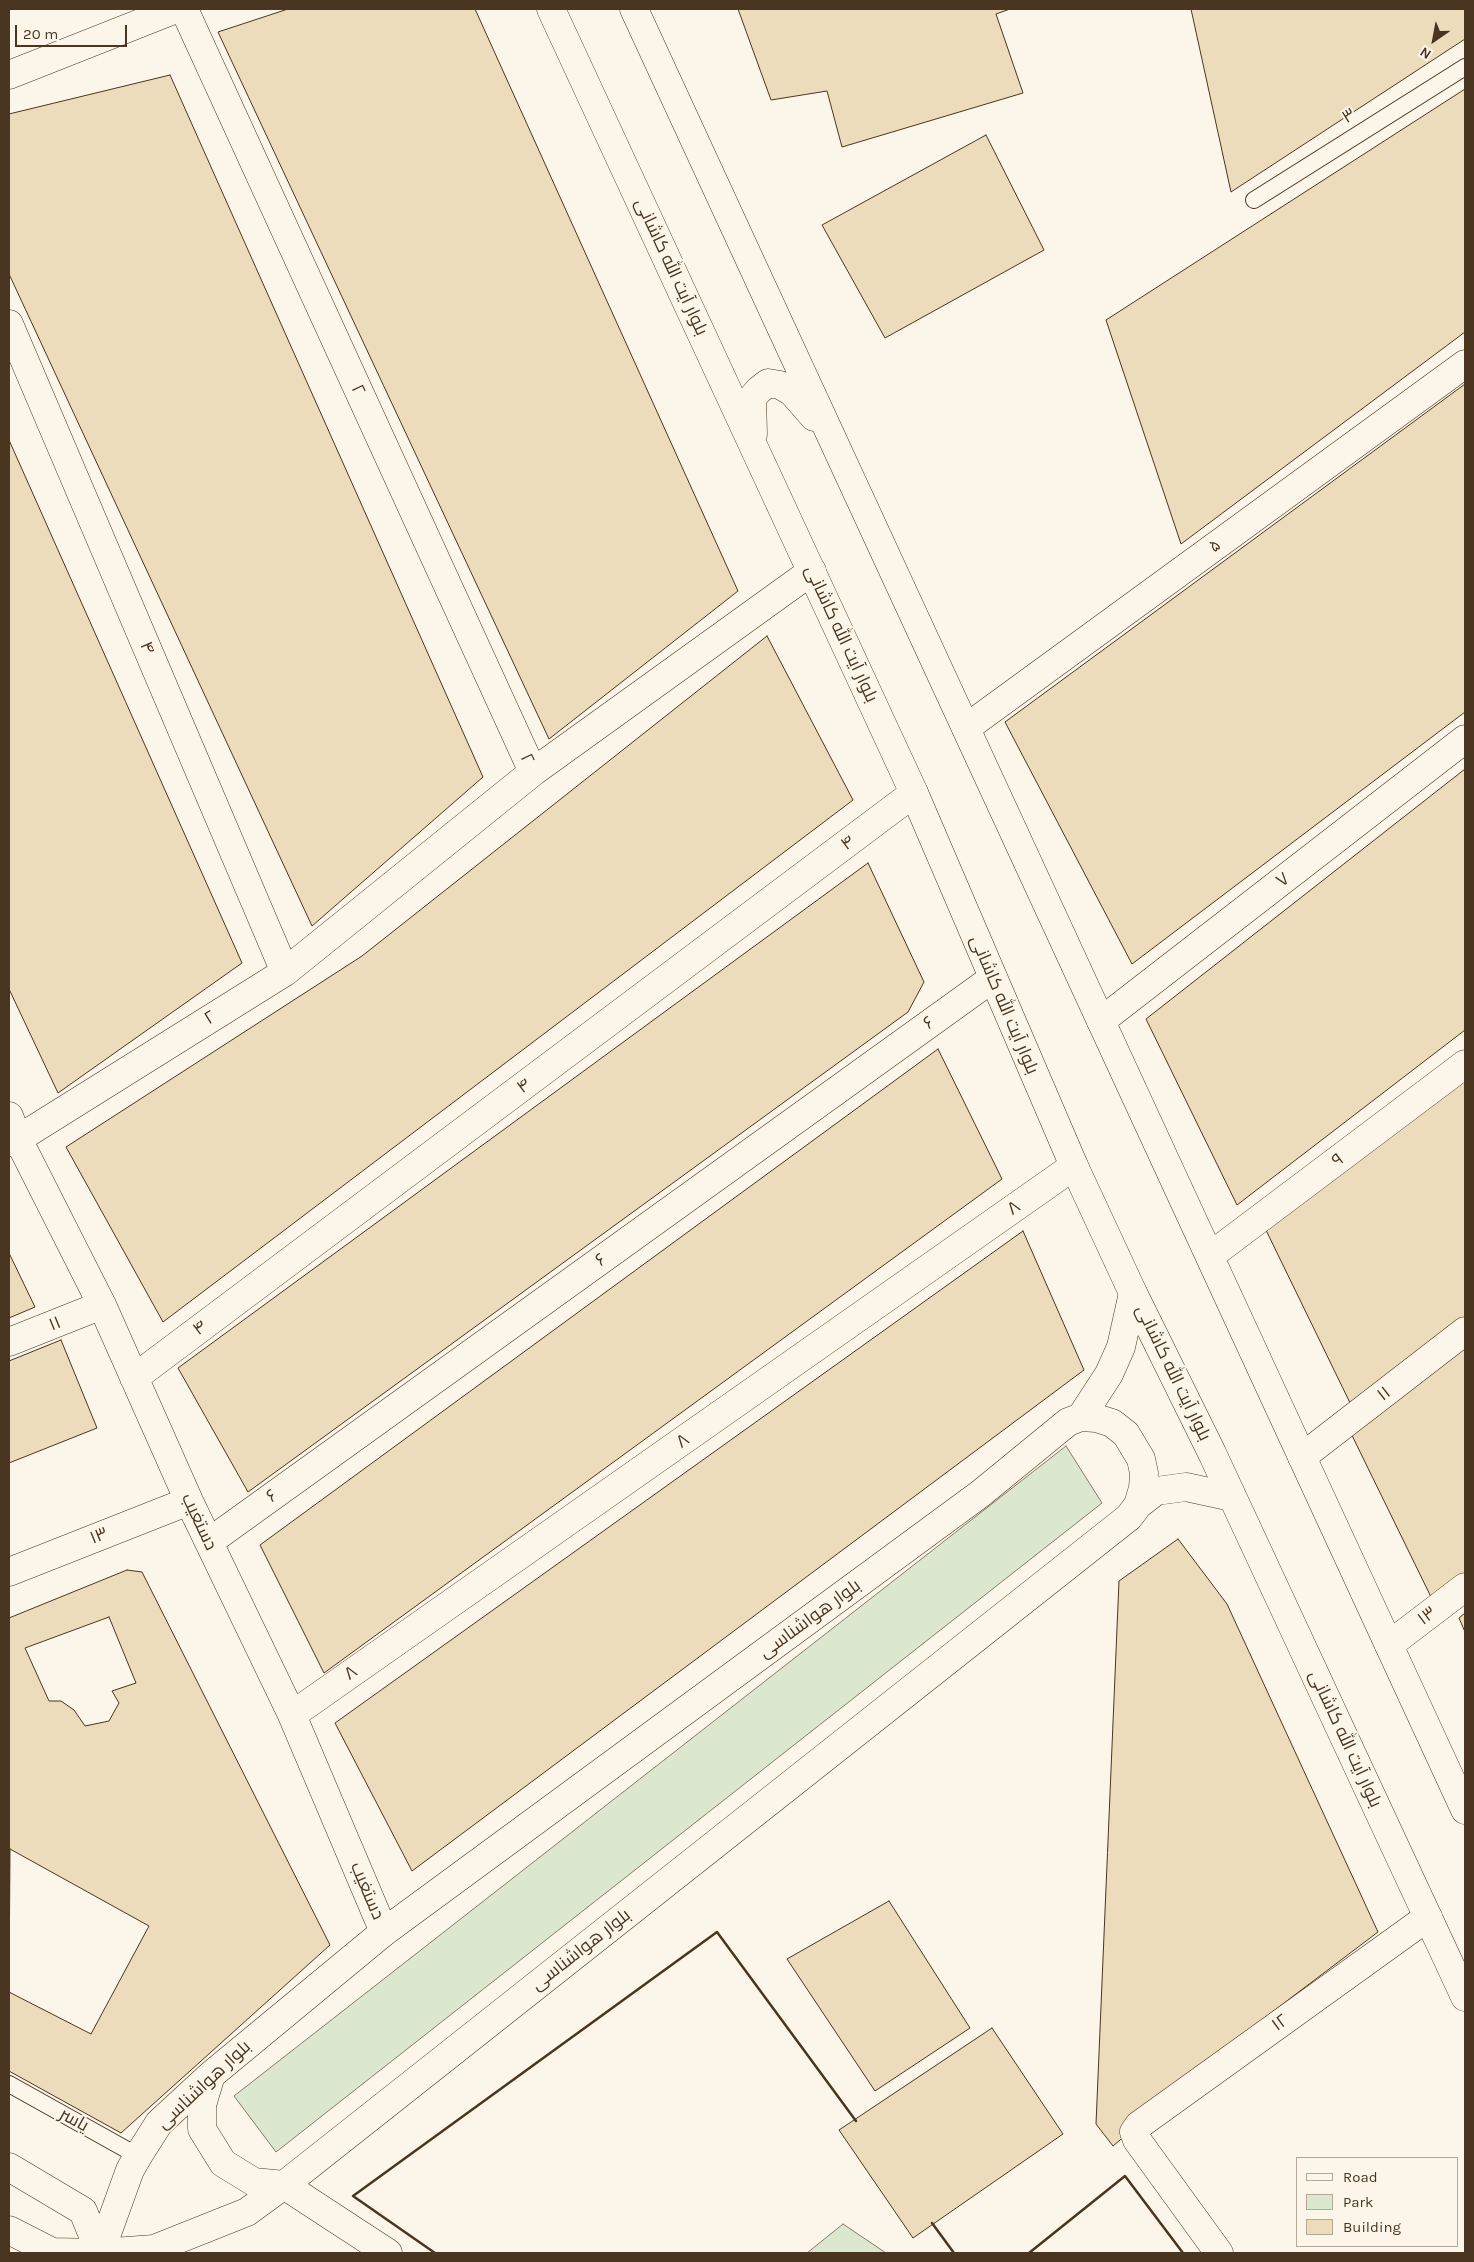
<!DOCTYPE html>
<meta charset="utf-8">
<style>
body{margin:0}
#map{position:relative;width:1474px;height:2262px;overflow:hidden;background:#fbf6e9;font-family:Karla,sans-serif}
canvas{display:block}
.frame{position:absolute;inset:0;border:10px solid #4a3520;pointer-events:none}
.legend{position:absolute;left:1296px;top:2157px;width:162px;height:90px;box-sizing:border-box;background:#fbf6e9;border:1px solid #b4a999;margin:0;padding:6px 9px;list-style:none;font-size:15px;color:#4a3520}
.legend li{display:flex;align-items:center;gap:10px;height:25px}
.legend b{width:25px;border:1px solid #b4a999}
.north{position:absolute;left:1409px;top:15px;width:50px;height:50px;-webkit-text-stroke:4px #fbf6e9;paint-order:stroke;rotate:213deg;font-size:14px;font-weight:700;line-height:20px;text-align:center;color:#4a3520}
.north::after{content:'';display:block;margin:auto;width:18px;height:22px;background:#4a3520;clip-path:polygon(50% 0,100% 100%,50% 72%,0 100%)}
.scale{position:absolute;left:15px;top:25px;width:112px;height:22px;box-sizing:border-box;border:2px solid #4a3520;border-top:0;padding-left:6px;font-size:15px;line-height:18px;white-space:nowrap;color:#4a3520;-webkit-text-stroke:4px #fbf6e9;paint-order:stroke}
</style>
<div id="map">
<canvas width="1474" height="2262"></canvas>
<div class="frame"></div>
<ul class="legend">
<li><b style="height:6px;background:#fbf6e9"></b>Road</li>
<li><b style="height:14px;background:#dce7d0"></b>Park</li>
<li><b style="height:14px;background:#ecdcbc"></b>Building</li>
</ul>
<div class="north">N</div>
<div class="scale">20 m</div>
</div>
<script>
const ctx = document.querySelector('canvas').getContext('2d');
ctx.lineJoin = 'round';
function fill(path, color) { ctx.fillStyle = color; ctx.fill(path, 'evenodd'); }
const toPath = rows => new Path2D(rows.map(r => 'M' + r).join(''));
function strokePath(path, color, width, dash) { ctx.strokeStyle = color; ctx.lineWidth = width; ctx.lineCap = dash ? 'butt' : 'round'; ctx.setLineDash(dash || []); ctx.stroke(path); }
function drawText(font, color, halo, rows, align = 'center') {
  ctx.font = font + ' Karla,Cairo,sans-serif'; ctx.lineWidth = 4; ctx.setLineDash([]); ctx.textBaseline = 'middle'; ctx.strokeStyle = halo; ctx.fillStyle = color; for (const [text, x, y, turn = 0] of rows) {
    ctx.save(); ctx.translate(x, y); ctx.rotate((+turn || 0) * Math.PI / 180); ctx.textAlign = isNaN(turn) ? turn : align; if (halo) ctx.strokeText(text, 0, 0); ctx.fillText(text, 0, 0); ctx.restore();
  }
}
const green = toPath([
 [1066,1446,1102,1503,276,2152,234,2096,1066,1446],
 [843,2224,886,2253,807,2253,843,2224]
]);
fill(green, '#dce7d0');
strokePath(green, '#887966', 1);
const building = toPath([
 [288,9,475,9,738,591,549,739,218,32,288,9],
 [738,9,1010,9,996,14,1023,93,842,147,827,91,771,100,738,9],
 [1191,9,1465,9,1465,39,1231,192,1191,9],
 [170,75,483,777,312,926,9,274,9,114,170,75],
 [1465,89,1465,332,1181,544,1106,320,1465,89],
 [986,135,1044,250,885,338,822,225,986,135],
 [1465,384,1465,712,1132,964,1005,722,1465,384],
 [9,440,242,963,58,1093,9,989,9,440],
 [767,636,853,800,163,1322,66,1147,362,956,767,636],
 [1465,769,1465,1030,1237,1205,1146,1019,1465,769],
 [868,863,924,982,908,1012,248,1492,178,1368,868,863],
 [938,1049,1002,1179,324,1673,260,1545,938,1049],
 [1465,1065,1465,1325,1354,1411,1263,1224,1465,1065],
 [1023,1231,1084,1370,412,1871,335,1723,1023,1231],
 [9,1253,35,1307,9,1318,9,1253],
 [1465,1319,1465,1576,1433,1601,1342,1415,1465,1319],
 [61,1340,97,1428,9,1463,9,1361,61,1340],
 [1178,1539,1227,1604,1378,1932,1259,2022,1113,2146,1096,2124,1119,1581,1178,1539],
 [127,1570,142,1572,330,1945,121,2133,9,2071,9,1618,127,1570],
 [1465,1613,1465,1632,1459,1618,1465,1613],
 [109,1617,136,1683,112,1691,119,1703,109,1721,85,1726,74,1710,61,1701,49,1701,25,1648,109,1617],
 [10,1849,149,1926,91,2034,9,1992,10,1849],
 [889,1901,970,2028,875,2091,787,1959,889,1901],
 [992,2028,1063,2134,913,2238,839,2130,992,2028]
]);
fill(building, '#ecdcbc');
strokePath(building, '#4a3520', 1);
const service = toPath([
 [1254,200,1465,67],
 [9,2084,138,2156]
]);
const minor = toPath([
 [184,9,533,772],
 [9,324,285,972],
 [966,728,1465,364],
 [1101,1021,1465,739],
 [9,1116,18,1139,102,1305,189,1501,292,1715,384,1932],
 [9,1142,18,1139,285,972,533,772,812,571],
 [1210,1256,1465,1064],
 [9,1342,102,1305],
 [134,1378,914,793],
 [1302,1457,1465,1331],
 [209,1542,993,978],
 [9,1572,189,1501],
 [1389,1645,1465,1587],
 [292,1715,1074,1166],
 [284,2185,388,2253],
 [1219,2253,1137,2140,1134,2132,1139,2125,1428,1917]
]);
const secondary = toPath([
 [9,75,176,9],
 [1081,1417,1109,1374,1121,1347,1133,1293],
 [211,2075,202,2105,202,2129,223,2163,254,2182,284,2185],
 [9,2167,83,2211,100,2253,52,2252,9,2230],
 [100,2253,130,2170,138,2156,159,2123,211,2075,384,1932,980,1494,1068,1422,1081,1417,1096,1418,1112,1423,1126,1434,1141,1459,1144,1473,1143,1488,1138,1505],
 [100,2253,154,2249,247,2212,284,2185,1129,1517,1138,1505,1156,1491,1186,1487,1232,1497]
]);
const primary = toPath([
 [551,9,914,793,1074,1166,1133,1293,1212,1453,1465,1997],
 [634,9,1465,1810],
 [753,434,752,398,759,390,768,383,780,385,792,392,814,417]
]);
strokePath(service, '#4a3520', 18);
strokePath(minor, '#4a3520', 29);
strokePath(secondary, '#4a3520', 29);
strokePath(primary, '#4a3520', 29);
strokePath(service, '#fbf6e9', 16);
strokePath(minor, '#fbf6e9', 28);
strokePath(secondary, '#fbf6e9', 28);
strokePath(primary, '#fbf6e9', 28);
strokePath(toPath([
 [932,2223,954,2253],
 [435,2253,353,2196,717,1932,856,2121],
 [1029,2253,1125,2176,1183,2253]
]), '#4a3520', 2.5);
drawText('18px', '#4a3520', '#fbf6e9', [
 ["۳",1349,116,-32],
 ["بلوار آیت الله کاشانی",671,267,65],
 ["۲",358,390,65],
 ["۵",1215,546,-36],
 ["بلوار آیت الله کاشانی",841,634,65],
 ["۴",147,648,67],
 ["۲",527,759,65],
 ["۴",848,843,-37],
 ["۷",1283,880,-38],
 ["بلوار آیت الله کاشانی",1004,1005,67],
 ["۲",210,1018,-32],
 ["۶",929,1023,-36],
 ["۴",524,1086,-37],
 ["۹",1338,1160,-37],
 ["۸",1014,1208,-35],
 ["۶",601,1260,-36],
 ["۱۱",55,1324,-22],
 ["۴",200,1328,-37],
 ["بلوار آیت الله کاشانی",1173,1373,64],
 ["۱۱",1384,1394,-38],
 ["۸",683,1441,-35],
 ["۶",272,1496,-36],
 ["دستغیب",199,1522,65],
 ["۱۳",99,1536,-22],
 ["۱۳",1427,1616,-37],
 ["بلوار هواشناسی",810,1619,-36],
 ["۸",351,1673,-35],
 ["بلوار آیت الله کاشانی",1345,1739,65],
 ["دستغیب",367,1891,67],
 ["بلوار هواشناسی",581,1950,-38],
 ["۱۲",1280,2023,-36],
 ["بلوار هواشناسی",204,2085,-43],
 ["یاسر",74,2120,29]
]);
</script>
